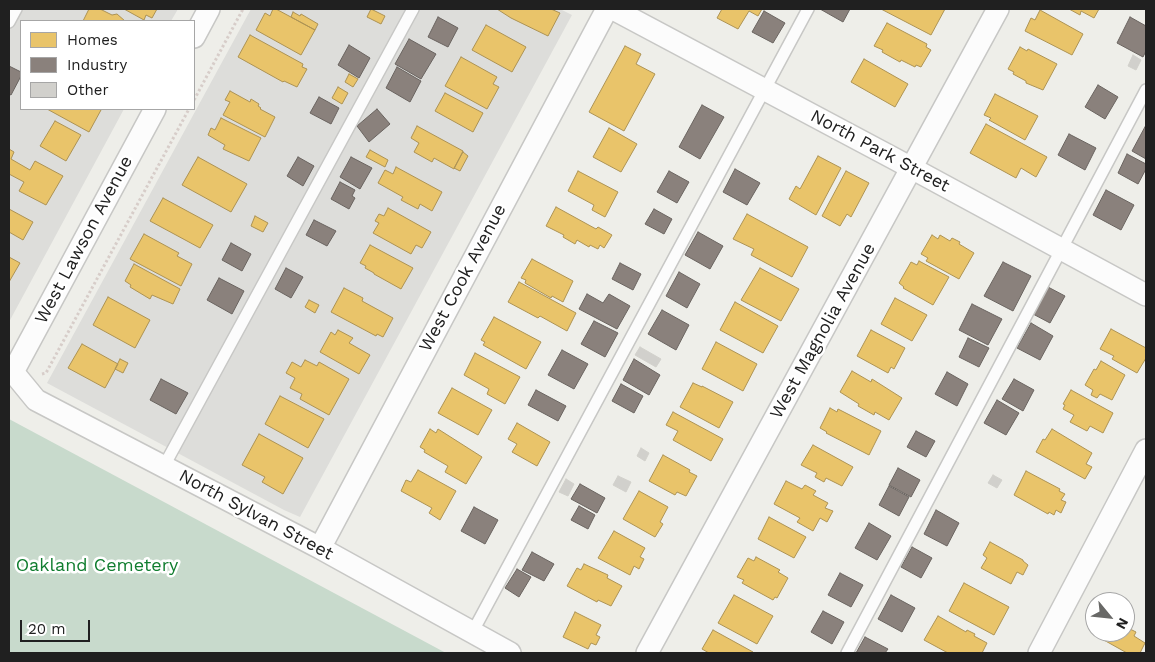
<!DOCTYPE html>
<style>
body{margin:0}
#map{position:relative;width:1155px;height:662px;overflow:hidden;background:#eeeee9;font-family:"Work Sans",sans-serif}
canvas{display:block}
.frame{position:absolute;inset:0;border:10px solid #202020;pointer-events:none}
.legend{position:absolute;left:20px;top:20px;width:175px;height:90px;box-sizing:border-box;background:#fff;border:1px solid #a6a6a6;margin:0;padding:6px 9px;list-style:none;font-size:15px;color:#202020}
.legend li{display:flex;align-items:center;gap:10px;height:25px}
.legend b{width:25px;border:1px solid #a6a6a6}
.north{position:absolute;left:1085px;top:592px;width:50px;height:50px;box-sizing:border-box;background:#fff;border:1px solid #a6a6a6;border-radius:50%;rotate:118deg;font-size:14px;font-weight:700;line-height:20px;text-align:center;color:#202020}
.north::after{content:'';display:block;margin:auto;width:18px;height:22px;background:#686866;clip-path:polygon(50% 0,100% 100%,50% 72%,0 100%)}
.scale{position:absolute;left:20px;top:620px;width:70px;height:22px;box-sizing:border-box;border:2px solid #202020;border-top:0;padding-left:6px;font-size:15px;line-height:18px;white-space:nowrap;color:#202020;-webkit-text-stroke:4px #fff;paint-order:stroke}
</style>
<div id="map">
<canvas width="1155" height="662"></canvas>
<div class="frame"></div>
<ul class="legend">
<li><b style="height:14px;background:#e9c46a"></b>Homes</li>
<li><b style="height:14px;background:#8a817c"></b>Industry</li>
<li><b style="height:14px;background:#d1d0cc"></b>Other</li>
</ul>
<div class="north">N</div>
<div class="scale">20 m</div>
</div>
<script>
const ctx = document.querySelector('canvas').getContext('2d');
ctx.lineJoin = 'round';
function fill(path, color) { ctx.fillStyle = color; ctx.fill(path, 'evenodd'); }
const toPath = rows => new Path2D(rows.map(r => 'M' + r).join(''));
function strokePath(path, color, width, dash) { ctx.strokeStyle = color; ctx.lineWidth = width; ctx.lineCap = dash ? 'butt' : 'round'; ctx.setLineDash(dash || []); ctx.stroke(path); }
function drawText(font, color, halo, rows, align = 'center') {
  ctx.font = font + ' "Work Sans",sans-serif'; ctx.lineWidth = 5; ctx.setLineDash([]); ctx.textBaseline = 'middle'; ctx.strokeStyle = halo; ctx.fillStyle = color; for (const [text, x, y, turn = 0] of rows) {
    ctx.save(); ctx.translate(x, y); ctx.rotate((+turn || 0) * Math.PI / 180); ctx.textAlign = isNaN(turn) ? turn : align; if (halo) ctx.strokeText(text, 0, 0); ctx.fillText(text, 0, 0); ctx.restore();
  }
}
fill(toPath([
 [9,9,178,9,171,21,21,21,21,109,124,109,9,322],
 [251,9,560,9,572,15,300,517,284,510,47,383]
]), '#ddddda');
fill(toPath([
 [9,419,446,653,9,653]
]), '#c8dacc');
const homes = toPath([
 [89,9,100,9,112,15,117,14,125,21,83,21,89,9],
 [124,9,157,9,152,18,146,15,144,20,124,9],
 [273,9,276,9,315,30,301,55,256,30,265,13,270,16,273,9],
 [371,9,385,16,381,24,367,17,371,9],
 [497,9,551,9,560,13,548,36,511,18,497,9],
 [722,9,762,9,758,16,749,11,738,29,717,18,722,9],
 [881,9,945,9,931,35,881,9],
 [1069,9,1099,9,1094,18,1081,11,1080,15,1069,9],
 [1040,10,1083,34,1072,55,1025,31,1031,18,1035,20,1040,10],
 [293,12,300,16,301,14,318,24,315,30,291,17,293,12],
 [887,23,927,44,926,47,931,50,921,67,916,65,915,67,901,60,900,62,882,52,883,50,874,46,887,23],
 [486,25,526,47,512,72,472,50,486,25],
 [250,35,303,64,302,67,307,69,297,87,284,81,283,82,238,57,250,35],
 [625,46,641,54,636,64,655,74,624,131,589,112,625,46],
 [1020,47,1027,51,1028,49,1057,64,1043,90,1026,83,1026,81,1013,74,1014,72,1008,69,1020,47],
 [461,57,497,77,493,84,499,87,487,109,445,86,461,57],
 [864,59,908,84,895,107,851,82,864,59],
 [349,74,358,79,353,87,345,82,349,74],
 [338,87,348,93,342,104,332,98,338,87],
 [230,91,250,102,251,99,259,104,258,106,261,108,260,109,275,117,265,137,223,115,230,102,225,100,230,91],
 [445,93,483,113,473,132,435,111,445,93],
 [995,94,1038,116,1025,140,989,120,991,118,984,115,995,94],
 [47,109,99,109,101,110,89,132,47,109],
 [221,118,261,138,249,161,223,149,225,145,208,135,211,128,215,130,221,118],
 [55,121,81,135,66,161,40,146,55,121],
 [986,124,1047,157,1036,177,1021,168,1016,178,970,153,986,124],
 [417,126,463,151,454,169,434,158,432,162,414,152,419,143,411,138,417,126],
 [609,128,637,144,621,172,593,157,609,128],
 [9,149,14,152,11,159,30,170,35,161,63,176,46,205,19,191,24,182,9,174,9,149],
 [370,150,388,160,385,167,366,157,370,150],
 [463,152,468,156,460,171,454,168,463,152],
 [818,156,841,168,816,215,789,199,796,186,800,189,818,156],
 [198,157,247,184,231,212,182,185,198,157],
 [396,167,442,192,432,211,420,204,418,209,401,200,403,197,378,183,385,170,393,174,396,167],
 [578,171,618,192,605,217,592,210,594,205,568,191,578,171],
 [846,171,869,183,851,217,847,214,840,226,822,216,846,171],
 [163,198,213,225,200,248,150,221,163,198],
 [556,207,596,229,598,227,612,235,604,248,600,245,598,249,590,245,589,247,577,240,575,244,563,237,564,235,546,226,556,207],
 [388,208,431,232,422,248,416,245,411,254,373,233,379,223,375,221,379,214,384,216,388,208],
 [9,209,33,222,23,240,9,232,9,209],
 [747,214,808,247,792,277,751,255,754,249,733,239,747,214],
 [255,216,268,223,263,232,251,226,255,216],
 [144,234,179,253,177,256,192,264,181,286,130,259,144,234],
 [932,235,938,239,940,235,950,241,952,238,960,242,959,244,974,253,959,279,926,261,928,258,921,254,932,235],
 [370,245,413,268,401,289,374,274,374,273,365,268,366,266,360,263,370,245],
 [9,257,20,263,9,282,9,257],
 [532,259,573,281,563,302,552,296,551,298,525,283,526,280,521,278,532,259],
 [919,261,949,277,933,305,903,288,904,287,899,283,911,262,917,265,919,261],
 [134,264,180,289,173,304,152,295,150,299,130,287,131,285,125,281,134,264],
 [760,268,799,289,781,321,741,300,760,268],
 [519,282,576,313,567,331,540,316,538,318,508,302,519,282],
 [344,288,363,298,362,301,393,318,383,337,377,334,376,336,331,312,344,288],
 [108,297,150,320,135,348,93,325,108,297],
 [895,298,927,315,912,341,881,324,895,298],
 [309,300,319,305,315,313,305,307,309,300],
 [735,302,778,326,763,353,720,330,735,302],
 [494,317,541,342,526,369,483,345,485,342,481,340,494,317],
 [1111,329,1146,348,1146,358,1137,373,1112,359,1114,356,1100,349,1111,329],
 [338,330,353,338,349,343,370,355,359,374,320,352,331,332,335,335,338,330],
 [871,330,905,348,894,369,891,367,888,373,857,356,871,330],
 [716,342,757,364,743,391,702,369,716,342],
 [82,344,118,364,105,388,68,368,82,344],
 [475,353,520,377,505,404,487,394,489,389,464,375,475,353],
 [120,359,128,363,123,373,115,369,120,359],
 [305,360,317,366,319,362,349,379,329,415,300,399,302,394,290,388,295,378,286,373,292,362,301,367,305,360],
 [1101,361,1125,375,1112,400,1100,394,1097,398,1091,395,1093,390,1085,385,1094,369,1096,370,1101,361],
 [852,371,871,382,872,379,902,398,889,420,875,412,874,415,858,406,859,404,840,392,852,371],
 [693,383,702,387,702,386,733,402,719,428,680,407,693,383],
 [452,388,492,410,478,435,438,413,452,388],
 [1071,390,1113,413,1103,433,1090,426,1087,431,1070,422,1074,415,1063,409,1065,405,1063,404,1071,390],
 [280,396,324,419,308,448,265,424,280,396],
 [830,408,837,412,838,409,881,431,869,455,826,433,827,432,820,428,830,408],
 [673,412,723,439,711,461,673,440,678,431,666,425,673,412],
 [517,423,550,442,537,466,512,452,517,444,508,439,517,423],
 [430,429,436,433,438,429,482,457,466,484,445,472,448,466,424,452,425,450,420,447,430,429],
 [1052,429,1092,453,1086,464,1092,467,1085,479,1036,452,1043,439,1045,440,1052,429],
 [259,434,303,458,283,494,262,482,265,477,242,465,259,434],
 [813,445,853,467,842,486,826,478,824,482,815,477,817,473,801,465,813,445],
 [663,455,690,470,689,472,697,476,686,496,677,492,675,495,649,481,663,455],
 [418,470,456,491,440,520,429,513,432,508,401,491,406,480,411,482,418,470],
 [1026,471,1060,489,1059,491,1065,494,1061,500,1066,502,1061,513,1056,510,1054,515,1049,512,1048,514,1014,495,1026,471],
 [786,481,802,489,805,485,816,491,813,495,828,503,825,508,833,511,827,522,820,518,813,531,797,522,800,518,774,504,786,481],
 [639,491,668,507,660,522,663,524,655,537,623,519,639,491],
 [769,517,806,537,794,558,758,539,769,517],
 [614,531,645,548,640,557,644,559,639,569,634,566,630,575,598,558,614,531],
 [990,542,1023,560,1023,561,1028,565,1023,575,1017,572,1011,584,981,568,987,558,983,555,990,542],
 [756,557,780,570,778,572,788,578,777,598,775,597,773,600,742,583,744,580,737,577,748,558,754,561,756,557],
 [584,564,608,575,607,578,622,586,611,606,598,600,597,602,567,586,577,568,581,570,584,564],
 [964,583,1009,607,994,635,949,611,964,583],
 [734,595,773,616,757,644,718,623,734,595],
 [575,612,601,625,596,635,600,637,596,645,591,643,588,649,563,637,575,612],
 [938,616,966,632,967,630,975,634,974,636,987,643,982,653,948,653,924,640,938,616],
 [1125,623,1128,625,1126,627,1136,632,1134,636,1145,643,1140,653,1127,653,1102,639,1106,632,1125,632,1125,623],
 [713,630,753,652,753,653,709,653,702,649,713,630]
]);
fill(homes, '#e9c46a');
strokePath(homes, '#ad9354', 1);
const industry = toPath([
 [820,9,850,9,843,22,820,9],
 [764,11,785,23,773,43,752,32,764,11],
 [438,17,458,28,448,47,428,37,438,17],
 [1130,17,1146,26,1146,51,1143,57,1117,43,1130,17],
 [409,39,436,54,421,79,395,64,409,39],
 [349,45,370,58,359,78,338,65,349,45],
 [9,66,21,72,21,76,11,95,9,94,9,66],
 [397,67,421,81,410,102,386,88,397,67],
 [1098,85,1118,97,1105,119,1085,107,1098,85],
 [319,97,339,108,331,124,310,113,319,97],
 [702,105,724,117,700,159,679,147,702,105],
 [377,109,390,124,369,142,357,126,377,109],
 [1146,125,1146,159,1132,151,1146,125],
 [1069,134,1096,148,1085,170,1058,155,1069,134],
 [1127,154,1146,164,1146,169,1138,184,1118,173,1127,154],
 [298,157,314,166,303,186,287,176,298,157],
 [351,157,372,168,360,189,340,177,351,157],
 [735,169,760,183,747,205,723,192,735,169],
 [669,171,689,182,677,203,657,192,669,171],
 [340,182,355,190,352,196,355,198,349,209,331,199,340,182],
 [1106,190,1134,205,1121,230,1093,215,1106,190],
 [654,209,672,219,664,234,645,224,654,209],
 [314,220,336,231,327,246,306,235,314,220],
 [698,232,723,246,710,269,685,255,698,232],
 [231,243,251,254,242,271,222,260,231,243],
 [1003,262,1031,276,1013,311,984,296,1003,262],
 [620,263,641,274,633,290,612,279,620,263],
 [286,268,303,277,291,298,275,289,286,268],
 [679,272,700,284,687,308,666,296,679,272],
 [219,278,244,291,232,314,207,300,219,278],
 [1048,287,1065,296,1050,323,1033,314,1048,287],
 [587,294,603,303,609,294,630,306,617,329,579,309,587,294],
 [972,304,1002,319,988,345,959,330,972,304],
 [662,310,689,325,676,350,648,334,662,310],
 [594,321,618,333,605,357,581,344,594,321],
 [1031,323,1053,336,1040,360,1017,348,1031,323],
 [968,338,989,348,979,367,959,357,968,338],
 [562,350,588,364,574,389,548,375,562,350],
 [634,359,660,375,649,395,623,380,634,359],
 [947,372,968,384,957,406,935,394,947,372],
 [161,379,188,393,176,414,150,400,161,379],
 [1014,379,1034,390,1023,411,1002,399,1014,379],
 [621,384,643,396,634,413,612,401,621,384],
 [536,390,566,406,558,421,528,405,536,390],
 [997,400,1019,413,1006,435,984,423,997,400],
 [916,431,935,441,926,457,907,447,916,431],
 [898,468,920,480,911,497,889,485,898,468],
 [580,484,605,498,597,513,571,499,580,484],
 [889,486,909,497,899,516,879,505,889,486],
 [579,506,595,515,588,529,571,520,579,506],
 [474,507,498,520,485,544,461,531,474,507],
 [936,510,959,523,947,546,924,534,936,510],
 [869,523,891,536,877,560,855,548,869,523],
 [912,547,932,558,921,578,901,567,912,547],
 [532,552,554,564,544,581,522,570,532,552],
 [517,569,531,577,519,597,505,588,517,569],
 [840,573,863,585,851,607,828,595,840,573],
 [891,595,915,608,902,632,878,619,891,595],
 [823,611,844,622,832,644,811,632,823,611],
 [865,637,888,649,885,653,856,653,865,637]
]);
fill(industry, '#8a817c');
strokePath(industry, '#6a6460', 1);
const building = toPath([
 [1133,55,1141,60,1136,70,1128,66,1133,55],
 [640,347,661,359,656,367,635,355,640,347],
 [641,448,649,453,645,461,637,456,641,448],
 [993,475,1002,480,997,488,988,483,993,475],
 [618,476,631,482,626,492,613,485,618,476],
 [566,479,574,484,568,496,559,492,566,479]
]);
fill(building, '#d1d0cc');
strokePath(building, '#d1d0cb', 1);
const lane = toPath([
 [9,22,16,9],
 [164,466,413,9],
 [472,633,808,9],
 [847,653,1146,90]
]);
const street = toPath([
 [613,9,893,158,1146,295],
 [194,37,209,9],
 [9,370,13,372,36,400,320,548,510,653],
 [13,372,155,109],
 [320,548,607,9],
 [647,653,998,9],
 [1039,653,1146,450]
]);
strokePath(lane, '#c7c7c5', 14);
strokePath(street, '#c7c7c5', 24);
strokePath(toPath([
 [194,100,243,9],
 [42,374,46,373,189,109]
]), '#d7cdc9', 3, [2.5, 2.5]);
strokePath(lane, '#fcfcfc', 11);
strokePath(street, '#fcfcfc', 21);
drawText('18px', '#202020', '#fff', [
 ["North Park Street",880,151,28],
 ["West Lawson Avenue",84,240,-62],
 ["West Cook Avenue",463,278,-62],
 ["West Magnolia Avenue",823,331,-61],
 ["North Sylvan Street",256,515,28]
]);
drawText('18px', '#107d2f', '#fff', [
 ["Oakland Cemetery",97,566]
]);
</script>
